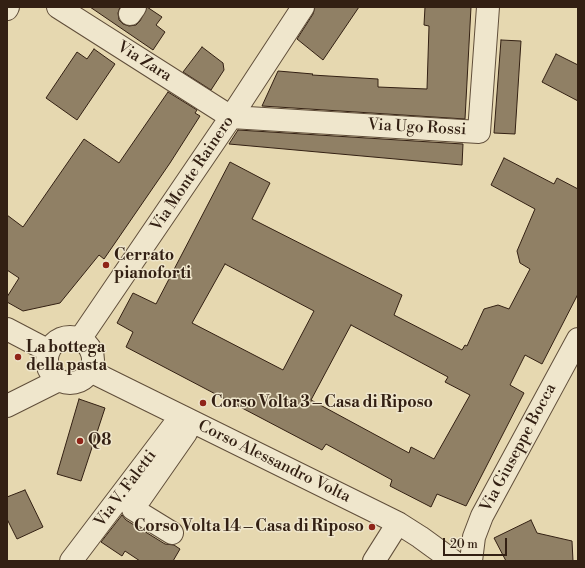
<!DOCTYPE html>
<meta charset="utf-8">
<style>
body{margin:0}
#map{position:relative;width:585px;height:568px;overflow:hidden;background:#e6d8b0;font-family:"Libre Bodoni",serif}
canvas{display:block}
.frame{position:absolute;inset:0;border:8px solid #332013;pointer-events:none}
.scale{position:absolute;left:443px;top:538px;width:64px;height:18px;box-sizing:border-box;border:2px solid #332013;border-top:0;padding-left:5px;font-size:12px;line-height:14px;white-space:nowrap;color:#332013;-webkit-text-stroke:3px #efe6cc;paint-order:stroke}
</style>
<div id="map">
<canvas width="585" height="568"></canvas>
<div class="frame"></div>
<div class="scale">20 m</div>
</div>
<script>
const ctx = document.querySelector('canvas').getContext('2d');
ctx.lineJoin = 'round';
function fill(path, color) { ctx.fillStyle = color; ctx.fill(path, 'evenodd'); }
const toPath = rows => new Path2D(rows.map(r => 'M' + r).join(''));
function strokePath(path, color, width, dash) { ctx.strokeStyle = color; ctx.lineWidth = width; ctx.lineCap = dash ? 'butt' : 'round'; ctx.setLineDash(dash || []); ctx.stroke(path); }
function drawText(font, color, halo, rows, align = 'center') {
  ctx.font = font + ' "Libre Bodoni",serif'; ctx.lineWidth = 3; ctx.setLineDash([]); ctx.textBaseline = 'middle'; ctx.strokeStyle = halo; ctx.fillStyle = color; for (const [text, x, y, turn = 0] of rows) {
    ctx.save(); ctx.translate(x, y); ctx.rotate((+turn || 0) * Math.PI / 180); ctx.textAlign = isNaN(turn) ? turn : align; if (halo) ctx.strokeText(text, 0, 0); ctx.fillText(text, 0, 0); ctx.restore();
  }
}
const building = toPath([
 [90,7,120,7,118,13,119,20,123,24,129,26,136,25,140,21,147,7,162,17,156,25,165,32,153,50,90,7],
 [315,7,359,7,323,60,297,39,313,14,315,7],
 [425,7,471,7,465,119,262,106,278,71,313,74,312,75,378,79,378,87,427,89,429,26,424,25,425,7],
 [501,40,521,41,515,134,494,133,501,40],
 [202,47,223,63,224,70,211,90,183,72,202,47],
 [94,49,115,64,77,120,46,98,77,52,87,59,94,49],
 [556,54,578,65,578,101,542,82,556,54],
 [168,92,197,110,195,113,200,116,170,163,104,259,99,255,60,303,23,311,7,302,7,297,19,278,7,270,7,215,23,227,84,139,119,163,168,92],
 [238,130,463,144,462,165,229,144,238,130],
 [504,158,554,184,557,178,578,189,578,294,542,364,525,355,510,385,524,393,466,506,437,494,431,507,390,486,392,480,326,444,322,450,126,347,133,332,117,323,133,293,156,304,230,162,270,183,252,219,402,295,394,315,462,350,465,345,467,346,484,309,498,305,509,309,530,269,520,263,517,251,535,209,491,185,504,158],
 [225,264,314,311,283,370,192,323,225,264],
 [351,325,448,377,445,382,470,395,434,459,411,447,409,453,311,400,351,325],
 [79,399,105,408,81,481,57,474,79,399],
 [25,490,43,527,17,539,7,519,7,497,25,490],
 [122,515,126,520,165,544,174,545,180,549,173,561,140,561,125,551,122,556,101,542,122,515],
 [531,520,537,533,572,541,573,561,506,561,494,538,531,520]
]);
fill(building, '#908065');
strokePath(building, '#332013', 1);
const minor = toPath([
 [58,7,231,117,479,132,488,7],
 [7,9,8,7],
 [130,14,135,7],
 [7,329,49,351],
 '47 360a23 23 0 1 1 46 0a23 23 0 1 1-46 0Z',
 [80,339,231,117,303,7],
 [90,371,398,523,420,537,453,561],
 [7,406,59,380],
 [172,533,133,509,186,433],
 [71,561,181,416],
 [374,561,398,523],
 [471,561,474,537,482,516,578,339]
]);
strokePath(minor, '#604e3a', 24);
strokePath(minor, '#efe6cc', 22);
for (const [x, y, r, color] of [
 [106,265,4,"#8f2418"],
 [18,357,4,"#8f2418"],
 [203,403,4,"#8f2418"],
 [80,441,4,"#8f2418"],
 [372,527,4,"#8f2418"]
]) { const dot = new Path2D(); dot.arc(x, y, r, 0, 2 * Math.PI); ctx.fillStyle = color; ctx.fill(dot); strokePath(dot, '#efe6cc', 1.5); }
drawText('16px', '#332013', '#efe6cc', [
 ["Via Zara",144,62,32],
 ["Via Ugo Rossi",417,128,3],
 ["Via Monte Rainero",193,174,-56],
 ["Via Giuseppe Bocca",519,448,-62],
 ["Corso Alessandro Volta",274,462,26],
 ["Via V. Faletti",126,489,-53]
]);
drawText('bold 16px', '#332013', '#efe6cc', [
 ["Cerrato",114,256],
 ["pianoforti",114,274],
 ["La bottega",26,348],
 ["della pasta",26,366],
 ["Corso Volta 3 – Casa di Riposo",211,403],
 ["Q8",88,441],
 ["Corso Volta 14 – Casa di Riposo",364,527,"right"]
], 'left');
</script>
